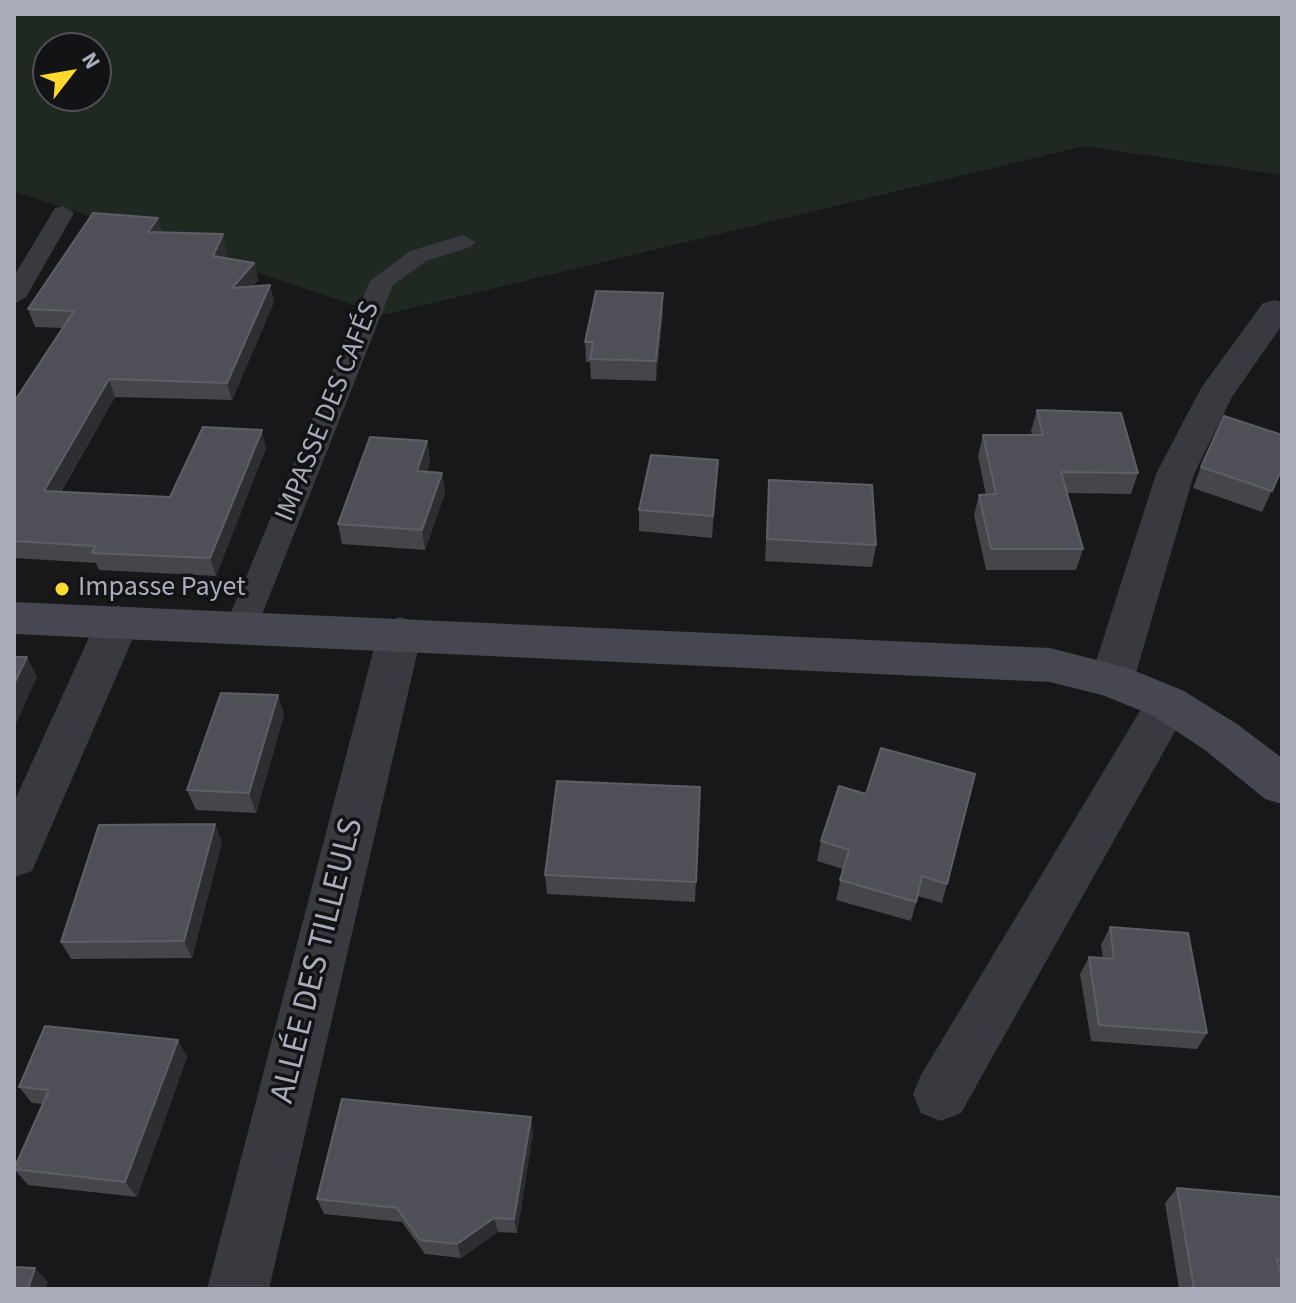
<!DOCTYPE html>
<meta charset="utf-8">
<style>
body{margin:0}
#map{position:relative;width:1296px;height:1303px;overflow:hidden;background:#18181a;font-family:"Source Sans 3",sans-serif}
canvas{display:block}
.frame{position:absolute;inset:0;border:16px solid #a9acbb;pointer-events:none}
.north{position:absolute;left:32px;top:32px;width:80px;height:80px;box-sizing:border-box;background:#131315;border:2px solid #4f5057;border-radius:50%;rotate:59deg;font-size:22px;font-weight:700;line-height:32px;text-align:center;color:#a9acbb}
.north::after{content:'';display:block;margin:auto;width:28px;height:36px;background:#ffd92b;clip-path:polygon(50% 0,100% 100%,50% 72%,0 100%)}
</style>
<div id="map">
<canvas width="1296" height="1303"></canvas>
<div class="frame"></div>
<div class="north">N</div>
</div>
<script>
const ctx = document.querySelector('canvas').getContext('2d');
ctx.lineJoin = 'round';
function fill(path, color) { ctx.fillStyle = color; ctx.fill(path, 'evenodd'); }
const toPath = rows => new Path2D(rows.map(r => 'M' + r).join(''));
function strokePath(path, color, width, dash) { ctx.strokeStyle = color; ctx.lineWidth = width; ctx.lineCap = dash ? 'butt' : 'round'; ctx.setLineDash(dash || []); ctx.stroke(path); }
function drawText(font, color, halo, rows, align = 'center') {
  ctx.font = font + ' "Source Sans 3",sans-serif'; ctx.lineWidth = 7; ctx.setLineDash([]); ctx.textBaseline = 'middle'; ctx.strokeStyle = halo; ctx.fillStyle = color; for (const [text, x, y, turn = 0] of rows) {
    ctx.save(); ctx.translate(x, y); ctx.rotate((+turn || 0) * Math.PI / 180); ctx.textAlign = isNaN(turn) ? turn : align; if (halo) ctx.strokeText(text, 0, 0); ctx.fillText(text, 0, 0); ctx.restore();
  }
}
fill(toPath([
 [14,14,1282,14,1282,175,1084,146,383,315,14,191],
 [48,48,96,48,96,96,48,96]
]), '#1f2922');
fill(toPath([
 [63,206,74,213,26,297,14,304,14,276,55,208,63,206],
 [463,235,475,242,471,247,426,261,393,285,257,627,252,635,241,639,230,635,225,627,370,281,410,251,463,235]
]), '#393940');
fill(toPath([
 [1275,300,1282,302,1282,325,1232,397,1194,474,1134,680,1128,692,1112,697,1096,692,1090,680,1156,474,1201,388,1263,303,1275,300],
 [118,606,133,611,140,622,32,871,14,877,14,802,96,622,103,611,118,606],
 [400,617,415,622,422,633,269,1289,207,1289,378,633,385,622,400,617],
 [1168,686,1184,691,1191,703,961,1113,941,1121,921,1113,913,1094,921,1075,1152,691,1168,686]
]), '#393940');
fill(toPath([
 [14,602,1050,648,1128,668,1184,691,1237,724,1282,758,1282,804,1265,799,1205,750,1152,715,1102,695,1050,682,14,634,14,602]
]), '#464750');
fill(toPath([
 [162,232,227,251,224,258,254,263,258,280,252,287,270,285,274,302,232,400,115,397,61,492,170,497,266,448,216,576,99,570,96,563,14,558,14,402,63,328,35,327,28,309],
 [663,313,656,381,591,379,590,362,586,362,585,342],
 [1037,410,1138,473,1131,494,1067,493,1083,549,1076,570,986,570,974,515,979,495,986,495,978,456,983,435,1032,435,1031,431],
 [427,441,430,461,427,472,442,473,445,493,425,550,342,544,338,524],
 [718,460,712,538,639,531,639,510],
 [1201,467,1282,468,1262,512,1193,488],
 [769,480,876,545,872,567,765,561],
 [278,695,284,715,256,813,196,810,187,790],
 [700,787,695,902,547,894,545,875],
 [821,841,947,884,942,903,918,896,911,921,836,900,843,869,817,861],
 [222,842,192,958,71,959,61,942],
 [1110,927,1207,1033,1197,1049,1091,1041,1080,974,1089,957,1103,958,1101,945],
 [187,1057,137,1197,28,1185,14,1169,43,1104,32,1103,19,1087],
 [533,1133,517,1233,498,1232,461,1258,425,1254,402,1222,324,1214,317,1199],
 [1177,1188,1282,1197,1282,1289,1179,1289,1165,1203]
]), '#45454a');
fill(toPath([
 [158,218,163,234,148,232],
 [223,234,227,251,217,273,213,256],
 [254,263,258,280,237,305,232,288],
 [270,285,274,302,232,400,227,383],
 [663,293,663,313,656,381,656,361],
 [109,379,115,397,51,508,44,491],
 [262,430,266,448,216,576,210,558],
 [427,441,430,461,421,491,417,471],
 [442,473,445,493,425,550,422,530],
 [27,657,37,677,14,728,14,684],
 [278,695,284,715,256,813,249,793],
 [215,824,222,842,192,958,184,941],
 [178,1040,187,1057,137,1197,125,1182],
 [531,1117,533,1133,517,1233,514,1219],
 [494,1218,498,1232,461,1258,457,1244],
 [35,1268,48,1282,46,1289,28,1289]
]), '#2e2e32');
const building = toPath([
 [93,213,158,218,148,232,223,234,213,256,254,263,232,288,270,285,227,383,109,379,44,491,170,497,203,427,262,430,210,558,92,553,95,546,14,541,14,402,74,311,28,309,93,213],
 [596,291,663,293,656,361,590,359,593,342,585,342,596,291],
 [1037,410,1121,413,1138,473,1061,472,1083,549,991,549,979,495,996,494,983,435,1043,435,1037,410],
 [1224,416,1282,435,1282,468,1272,491,1201,467,1224,416],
 [370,437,427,441,417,471,442,473,422,530,338,524,370,437],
 [651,455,718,460,713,516,639,510,651,455],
 [769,480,872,485,876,545,767,539,769,480],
 [14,657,27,657,14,684,14,657],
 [221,693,278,695,249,793,187,790,221,693],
 [881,748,975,774,947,884,922,876,916,902,840,880,849,850,821,841,839,786,866,794,881,748],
 [557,781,700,787,696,882,545,875,557,781],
 [215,824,184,941,61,942,99,825,215,824],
 [1110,927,1188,933,1207,1033,1099,1025,1089,957,1114,959,1110,927],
 [45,1026,178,1040,125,1182,14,1169,49,1090,19,1087,45,1026],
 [342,1099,531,1117,514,1219,494,1218,457,1244,420,1240,397,1208,317,1199,342,1099],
 [1177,1188,1282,1197,1282,1260,1277,1259,1282,1280,1282,1289,1194,1289,1177,1188],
 [14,1267,35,1268,28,1289,14,1289,14,1267]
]);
fill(building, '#4f5057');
strokePath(building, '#5d5e66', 2);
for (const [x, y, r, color] of [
 [62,589,8,"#ffd92b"]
]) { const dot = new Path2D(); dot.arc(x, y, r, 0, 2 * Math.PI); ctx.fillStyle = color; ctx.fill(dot); strokePath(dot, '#131315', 3); }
drawText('28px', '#a9acbb', '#131315', [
 ["IMPASSE DES CAFÉS",329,412,-68]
]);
drawText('28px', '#a9acbb', '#131315', [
 ["Impasse Payet",78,589]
], 'left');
drawText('34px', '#a9acbb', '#131315', [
 ["ALLÉE DES TILLEULS",319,961,-76]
]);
</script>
